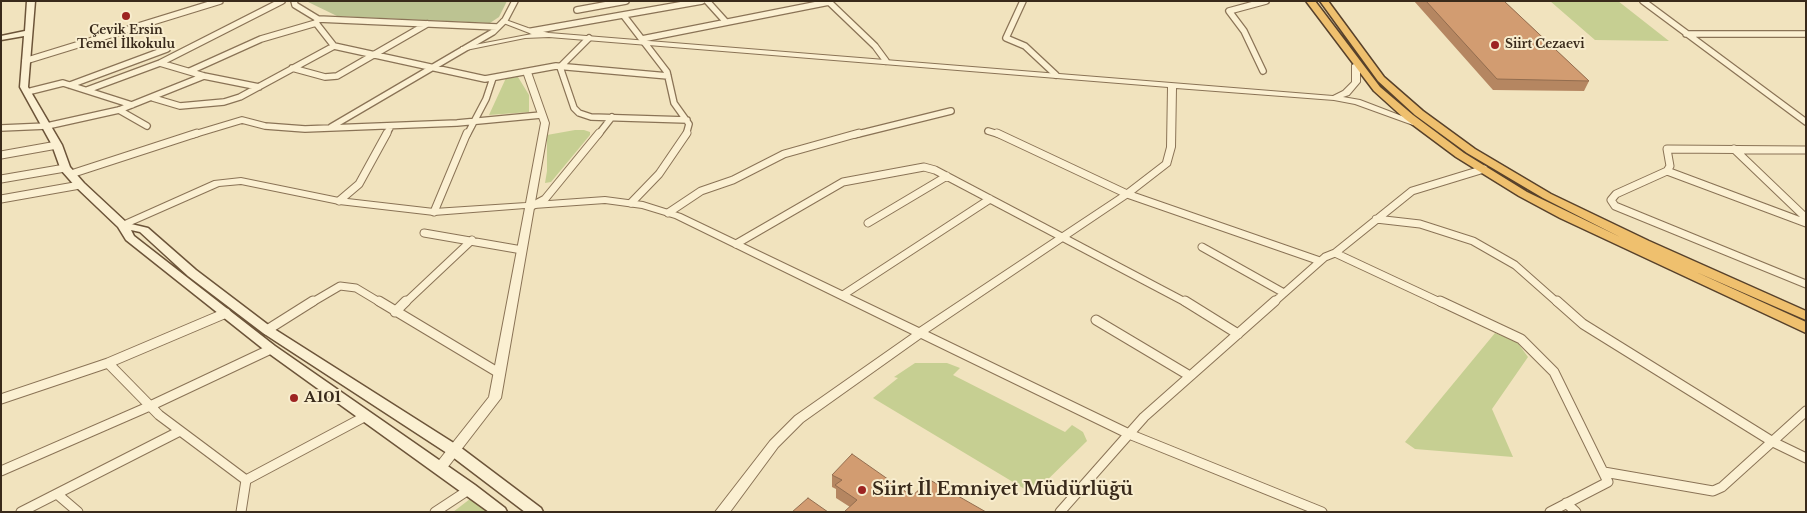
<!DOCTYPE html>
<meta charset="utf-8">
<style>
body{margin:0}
#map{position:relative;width:1807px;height:513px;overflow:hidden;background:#f1e3be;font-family:"Libre Baskerville",serif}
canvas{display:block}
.frame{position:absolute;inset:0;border:2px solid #392a1b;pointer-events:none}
</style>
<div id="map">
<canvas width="1807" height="513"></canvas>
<div class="frame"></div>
</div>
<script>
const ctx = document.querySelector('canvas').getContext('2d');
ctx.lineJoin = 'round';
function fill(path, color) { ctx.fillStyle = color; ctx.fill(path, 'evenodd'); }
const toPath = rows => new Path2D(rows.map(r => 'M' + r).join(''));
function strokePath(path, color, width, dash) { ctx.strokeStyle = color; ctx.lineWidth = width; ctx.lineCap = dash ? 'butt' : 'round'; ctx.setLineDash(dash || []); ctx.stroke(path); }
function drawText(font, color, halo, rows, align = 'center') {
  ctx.font = font + ' "Libre Baskerville",serif'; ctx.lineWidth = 4; ctx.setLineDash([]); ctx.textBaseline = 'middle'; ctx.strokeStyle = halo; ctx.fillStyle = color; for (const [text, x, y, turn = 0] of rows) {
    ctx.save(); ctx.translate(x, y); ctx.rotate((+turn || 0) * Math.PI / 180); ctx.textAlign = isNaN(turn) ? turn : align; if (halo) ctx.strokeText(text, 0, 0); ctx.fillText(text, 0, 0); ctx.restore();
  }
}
fill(toPath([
 [1550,1,1618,1,1669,41,1595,40],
 [518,77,529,95,529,112,489,115,506,78],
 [575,130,584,130,590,132,590,135,551,182,545,183,547,171,547,135],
 [1495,333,1517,342,1528,357,1492,409,1513,457,1415,449,1405,442],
 [915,363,947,363,960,368,953,375,1065,432,1072,425,1083,432,1087,441,1033,494,873,398,898,378,894,377],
 [470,499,489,512,453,512]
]), '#c6cf92');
fill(toPath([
 [306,1,507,1,499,17,490,23,337,16]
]), '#bcc392');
const minorFar2 = toPath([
 [294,1,295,5,318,19,497,27],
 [707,1,726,22],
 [828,1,875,46,886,61],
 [1023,1,1006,38,1025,46,1056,75],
 [1643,1,1806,122],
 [577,10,626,1],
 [624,16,667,72,674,103,689,124,686,135],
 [318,19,316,23,334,46,485,79,556,66,668,76],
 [532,31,702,1],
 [1686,34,1806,34],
 [589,38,560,67,574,108,579,113,591,117,687,120],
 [642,39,829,2],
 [25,61,220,1],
 [160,63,204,76,259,87],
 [292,68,325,77,337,76,427,24],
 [190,71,261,39,316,23],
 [1263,71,1244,31,1229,11,1266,1],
 [70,85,167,49],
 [87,90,160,63,282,1],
 [27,92,63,83,132,105],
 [153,98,180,106,224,102,240,97,334,46],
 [119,110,147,126],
 [331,127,493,32,505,20,515,1],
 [1,128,47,126,119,110,204,76],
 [988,131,1001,135],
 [192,135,242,120,265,126,305,129,457,123,541,115],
 [386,135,391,126],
 [467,135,486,99,493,78],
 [598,135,612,117],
 [854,135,951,111]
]);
const minorFar1 = toPath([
 [997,133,1127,194,1320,261],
 [1734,149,1806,218],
 [1806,150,1667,149,1670,166,1667,171,1616,194,1611,200,1615,206,1806,284],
 [1,155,57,145],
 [1667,171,1806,223],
 [71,174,197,133],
 [1,179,65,168],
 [1,199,80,185],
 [339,201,359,184,387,133],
 [631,203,659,174,687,133],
 [532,206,545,199,599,133],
 [434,212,467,133],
 [668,213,701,191,733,180,784,154,859,133],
 [1376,219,1420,224,1473,241,1515,265,1558,303],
 [868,223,947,176],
 [424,233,522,250],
 [736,244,843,182,924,167,935,170,1187,303],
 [1202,247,1284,293],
 [1335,253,1412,191,1484,169],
 [843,295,990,199],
 [311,303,340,286,356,288,381,303],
 [405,303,472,240],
 [1273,303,1325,257,1335,253,1442,303]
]);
const minor = toPath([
 [379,301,499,373],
 [1185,301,1238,334],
 [1440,301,1521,339,1554,372,1608,482,1550,512],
 [1557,301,1583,324,1773,442,1806,458],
 [395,312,406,301],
 [1096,320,1190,376],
 [267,330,313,301],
 [108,363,159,415,246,480],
 [1,399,108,363,226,313],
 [1129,434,1322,512],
 [1,471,150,406,271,349],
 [1604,472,1713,491,1722,487,1806,411],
 [246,480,366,416],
 [57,494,78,512],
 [1566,503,1576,512],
 [21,512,180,431],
 [241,512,246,480],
 [435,512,470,489],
 [1060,512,1144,417,1275,301]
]);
const tertiary = toPath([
 [503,19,528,28,549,33,1333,96,1343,91,1352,82,1352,65,1356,63,1360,65,1360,82,1349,95,1343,97,1360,100,1420,123,1416,125,1413,125,1355,104,1334,100,1176,88,1175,147,1170,165,1130,196,928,332,1133,431,1135,434,1133,437,1129,439,1125,437,921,338,803,422,778,447,730,512,715,512,770,441,795,416,912,334,675,218,642,208,605,203,534,208,501,398,444,472,440,473,436,472,434,468,436,464,489,397,525,208,434,215,339,204,241,184,219,186,126,227,123,228,118,225,120,223,214,181,241,178,339,198,434,209,526,203,541,123,523,72,527,70,531,72,549,123,535,202,605,197,643,202,681,214,919,328,1124,192,1163,162,1167,147,1168,87,549,37,525,38,461,51,461,47,464,47,532,34,501,22,501,20,503,19]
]);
const secondary = toPath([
 [27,1,35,1,28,87,62,145,70,167,84,183,127,223,148,228,196,270,271,327,460,447,541,508,543,512,525,512,450,455,263,333,188,276,140,232,131,230,134,236,275,346,475,485,505,508,507,512,489,512,267,352,126,240,118,227,76,187,61,170,52,145,20,87,24,36,1,40,1,36,25,31,27,1]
]);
const trunk = toPath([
 [1306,1,1315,1,1380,87,1413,115,1464,153,1527,192,1620,237,1543,198,1467,153,1415,115,1378,81,1320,1,1328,1,1384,77,1423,111,1475,149,1551,194,1649,241,1806,311,1806,320,1696,272,1806,322,1806,333,1560,218,1519,196,1456,157,1405,119,1374,91,1306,1]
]);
strokePath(minorFar2, '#8a7356', 8);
strokePath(minorFar1, '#8a7356', 9);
strokePath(minor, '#8a7356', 11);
strokePath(tertiary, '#8a7356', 2);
strokePath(secondary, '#6c5439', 3);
strokePath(trunk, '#57412b', 3);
strokePath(minorFar2, '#fbf0d2', 5.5);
strokePath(minorFar1, '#fbf0d2', 7);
strokePath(minor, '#fbf0d2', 9);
fill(tertiary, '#fbf0d2');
fill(secondary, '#fbf0d2');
fill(trunk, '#efc06e');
fill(toPath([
 [1414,1,1504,1,1589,81,1584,91,1493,90],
 [832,475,912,496,986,512,850,507,836,498,836,489,832,487]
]), '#b58661');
const building = toPath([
 [1426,1,1504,1,1589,81,1497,79,1426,1],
 [852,454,912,496,930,480,986,512,844,512,857,500,835,485,842,480,832,475,852,454],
 [808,498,828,512,792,512,808,498]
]);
fill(building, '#d29c71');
strokePath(building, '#936d4f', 1);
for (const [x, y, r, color] of [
 [126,16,5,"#9d2422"],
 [1495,45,5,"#9d2422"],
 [294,398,5,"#9d2422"],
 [862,490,5,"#9d2422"]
]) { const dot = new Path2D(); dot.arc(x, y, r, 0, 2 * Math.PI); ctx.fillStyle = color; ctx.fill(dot); strokePath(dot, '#f8edce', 2); }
drawText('bold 12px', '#392a1b', '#f8edce', [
 ["Çevik Ersin",126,31],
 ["Temel İlkokulu",126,45],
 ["Siirt Cezaevi",1505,45,"left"]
]);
drawText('bold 15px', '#392a1b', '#f8edce', [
 ["A101",304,398]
], 'left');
drawText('bold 18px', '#392a1b', '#f8edce', [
 ["Siirt İl Emniyet Müdürlüğü",872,490]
], 'left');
</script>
